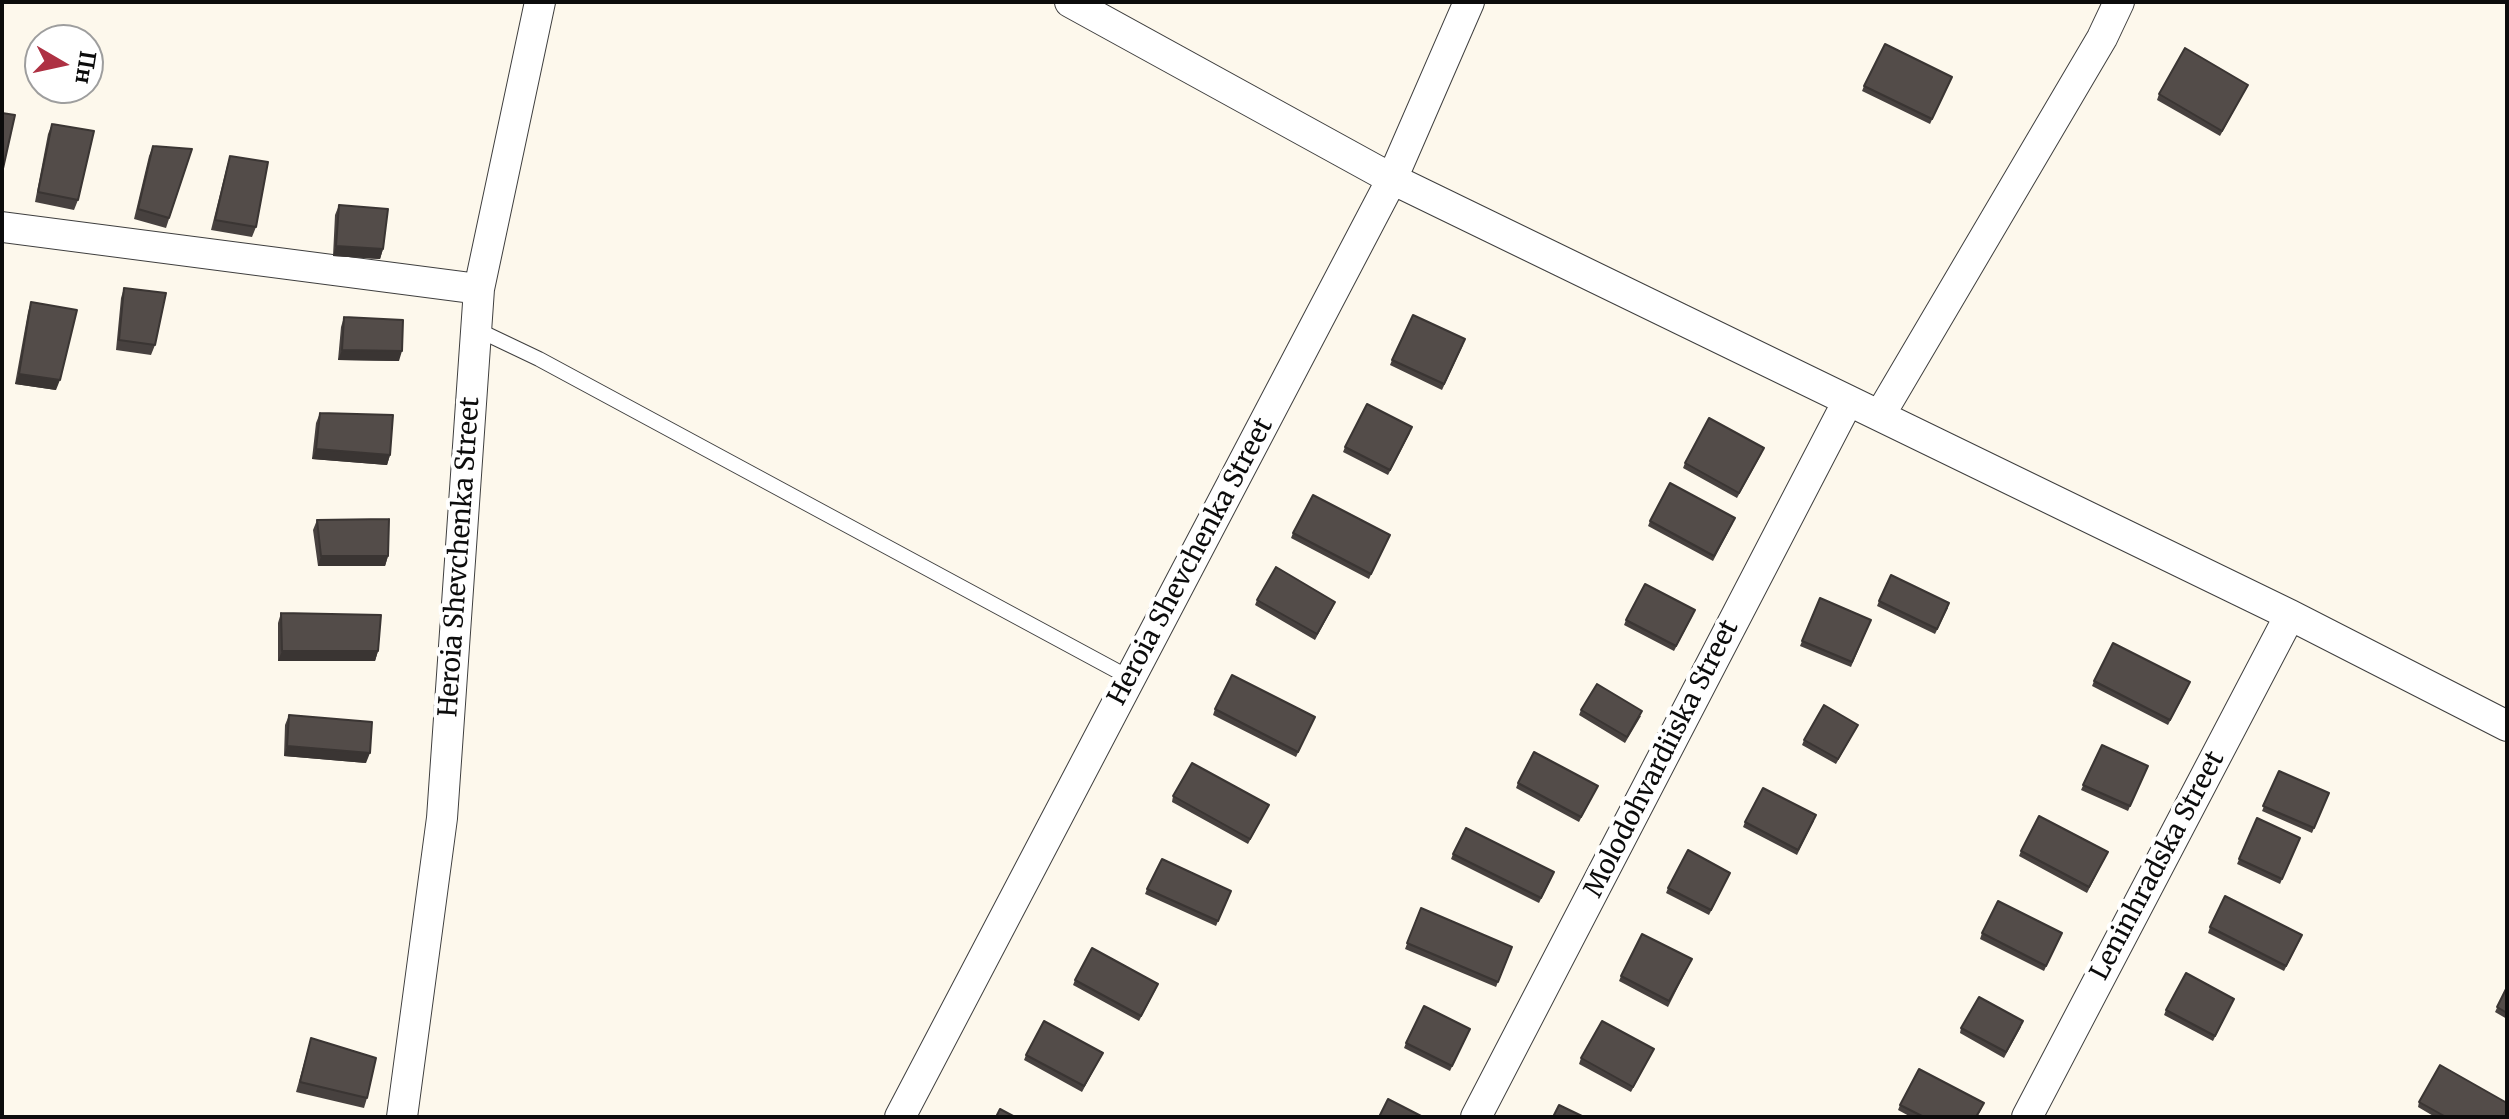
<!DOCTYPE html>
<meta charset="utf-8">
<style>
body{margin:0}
#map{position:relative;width:2509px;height:1119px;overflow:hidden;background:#fdf8ec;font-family:Merriweather,serif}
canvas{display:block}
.frame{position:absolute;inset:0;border:4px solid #0c0c0c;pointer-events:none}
.north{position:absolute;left:24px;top:24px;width:80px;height:80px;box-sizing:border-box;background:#fff;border:2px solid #9e9e9e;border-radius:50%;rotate:99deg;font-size:22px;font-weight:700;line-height:32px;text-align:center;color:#0c0c0c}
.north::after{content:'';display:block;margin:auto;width:28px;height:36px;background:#ae3143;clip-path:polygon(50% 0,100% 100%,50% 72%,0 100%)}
</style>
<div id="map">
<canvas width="2509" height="1119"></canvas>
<div class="frame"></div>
<div class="north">Пн</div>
</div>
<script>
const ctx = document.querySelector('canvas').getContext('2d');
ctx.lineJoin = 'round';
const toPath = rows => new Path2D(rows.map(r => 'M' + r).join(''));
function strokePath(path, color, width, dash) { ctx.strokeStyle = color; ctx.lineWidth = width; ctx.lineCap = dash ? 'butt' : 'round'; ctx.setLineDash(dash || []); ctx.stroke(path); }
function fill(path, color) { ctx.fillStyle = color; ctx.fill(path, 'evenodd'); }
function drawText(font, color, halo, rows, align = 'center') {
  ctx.font = font + ' Merriweather,serif'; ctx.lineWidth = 8; ctx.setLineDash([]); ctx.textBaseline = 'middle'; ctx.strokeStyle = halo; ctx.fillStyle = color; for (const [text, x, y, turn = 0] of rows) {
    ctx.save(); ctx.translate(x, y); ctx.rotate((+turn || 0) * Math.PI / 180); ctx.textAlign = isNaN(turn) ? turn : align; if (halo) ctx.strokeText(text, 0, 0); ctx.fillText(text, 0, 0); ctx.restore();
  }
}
const lane = toPath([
 [476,329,539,359,1130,678]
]);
const street = toPath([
 [1070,2,1392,179,2290,615,2507,726],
 [2,227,479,289],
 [1880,415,2102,38,2119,2],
 [402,1117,442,818,479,289,540,2],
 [900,1117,1392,179,1469,2],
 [1476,1117,1848,401],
 [2027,1117,2290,615]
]);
strokePath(lane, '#3f3f3f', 16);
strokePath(street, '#3f3f3f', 32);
strokePath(lane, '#fff', 14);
strokePath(street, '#fff', 30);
fill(toPath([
 [1950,82,1930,124,1862,91,1864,86],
 [2248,85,2220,136,2157,100,2159,94],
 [52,124,78,200,74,210,35,202,48,134],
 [153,146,192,149,166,228,134,219,149,156],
 [230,156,256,227,252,237,211,230,227,166],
 [339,205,383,249,380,259,333,256,335,215],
 [124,288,155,345,151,355,116,350,121,298],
 [31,302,56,390,15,384,28,312],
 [344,317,399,361,338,360,341,327],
 [1463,345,1442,390,1390,365,1392,360],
 [320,413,390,455,387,465,312,459,316,423],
 [1410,433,1388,475,1343,452,1345,447],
 [1762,453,1737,498,1683,468,1685,463],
 [317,520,388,556,385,566,318,566,313,530],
 [1650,521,1733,523,1713,561,1648,526],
 [1293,533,1390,535,1369,579,1291,538],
 [1820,598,1871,620,1851,667,1800,646],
 [1257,600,1333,607,1315,640,1255,605],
 [1879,601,1948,608,1935,634,1877,606],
 [281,613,378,651,375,661,278,661,278,623],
 [1693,615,1674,651,1624,625,1626,620],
 [2094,681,2188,687,2168,725,2092,686],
 [1215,709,1315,717,1296,757,1213,715],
 [1581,710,1641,716,1625,743,1579,715],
 [289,715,366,763,284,756,285,725],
 [1858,725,1836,764,1802,745,1804,740],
 [2102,745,2148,766,2128,811,2081,790],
 [2279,771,2329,793,2312,833,2262,811],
 [1518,783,1598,786,1579,822,1516,788],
 [1173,796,1269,805,1248,844,1172,802],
 [2257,818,2300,838,2280,884,2237,864],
 [1814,821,1797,855,1743,827,1745,822],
 [2021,851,2108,852,2087,893,2019,856],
 [1453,854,1552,877,1539,903,1451,859],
 [1730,873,1709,915,1666,893,1668,888],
 [1147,889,1231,891,1216,926,1145,894],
 [1421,908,1512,947,1496,987,1405,949],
 [2210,927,2300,940,2284,971,2208,933],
 [1982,933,2062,933,2044,971,1980,939],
 [1692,959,1668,1007,1619,981,1621,976],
 [1075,980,1156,989,1139,1021,1073,985],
 [2507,987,2507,1019,2495,1012],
 [2234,999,2213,1041,2164,1015,2166,1010],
 [2021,1027,2004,1058,1960,1033,1961,1028],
 [1470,1029,1450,1071,1404,1048,1406,1043],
 [311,1038,367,1098,364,1108,296,1092],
 [1654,1049,1631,1092,1579,1064,1581,1058],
 [1103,1053,1082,1092,1024,1060,1026,1055],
 [2419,1102,2507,1117,2435,1117,2418,1107],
 [1900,1105,1982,1108,1977,1117,1911,1117,1898,1110]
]), '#47413f');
fill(toPath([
 [336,246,383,249,380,259,333,256],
 [342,350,402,351,399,361,338,360],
 [19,374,60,380,56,390,15,384],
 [316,449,390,455,387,465,312,459],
 [321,556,388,556,385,566,318,566],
 [282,651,378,651,375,661,278,661],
 [287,746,370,753,366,763,284,756]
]), '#3a3533');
const building = toPath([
 [1885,44,1952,77,1932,119,1864,86,1885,44],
 [2185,48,2248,85,2222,131,2159,94,2185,48],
 [2,113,15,115,2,173,2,113],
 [52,124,94,131,78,200,38,192,52,124],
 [153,146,192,149,169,218,138,209,153,146],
 [230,156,268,162,256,227,215,220,230,156],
 [339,205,388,209,383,249,336,246,339,205],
 [124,288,166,293,155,345,119,340,124,288],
 [31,302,77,310,60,380,19,374,31,302],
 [1413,315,1465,339,1444,384,1392,360,1413,315],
 [344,317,403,320,402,351,342,350,344,317],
 [1367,404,1412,427,1390,470,1345,447,1367,404],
 [320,413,393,415,390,455,316,449,320,413],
 [1709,418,1764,448,1739,493,1685,463,1709,418],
 [1670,483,1735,518,1714,556,1650,521,1670,483],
 [1313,495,1390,535,1371,574,1293,533,1313,495],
 [389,519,388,556,321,556,317,520,389,519],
 [1276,567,1335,602,1317,634,1257,600,1276,567],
 [1891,575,1949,603,1937,629,1879,601,1891,575],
 [1645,584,1695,610,1676,646,1626,620,1645,584],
 [1820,598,1871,620,1852,662,1802,641,1820,598],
 [281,613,381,615,378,651,282,651,281,613],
 [2113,643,2190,682,2170,720,2094,681,2113,643],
 [1232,675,1315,717,1298,752,1215,709,1232,675],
 [1597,684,1642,711,1627,737,1581,710,1597,684],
 [1824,705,1858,725,1838,759,1804,740,1824,705],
 [289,715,372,722,370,753,287,746,289,715],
 [2102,745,2148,766,2130,806,2083,785,2102,745],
 [1534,752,1598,786,1581,817,1518,783,1534,752],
 [1192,763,1269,805,1250,839,1173,796,1192,763],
 [2279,771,2329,793,2314,828,2263,806,2279,771],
 [1763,788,1816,815,1798,850,1745,822,1763,788],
 [2039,816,2108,852,2089,887,2021,851,2039,816],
 [2257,818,2300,838,2282,879,2239,859,2257,818],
 [1466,828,1554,872,1541,898,1453,854,1466,828],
 [1688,850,1730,873,1711,910,1668,888,1688,850],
 [1162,859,1231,891,1218,921,1147,889,1162,859],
 [2225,896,2302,935,2286,966,2210,927,2225,896],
 [1998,901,2062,933,2046,966,1982,933,1998,901],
 [1421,908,1512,947,1498,982,1407,943,1421,908],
 [1642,934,1692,959,1669,1001,1621,976,1642,934],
 [1092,948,1158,984,1141,1016,1075,980,1092,948],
 [2186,973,2234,999,2215,1036,2166,1010,2186,973],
 [2507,987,2507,1013,2497,1007,2507,987],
 [1979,997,2023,1021,2006,1052,1961,1028,1979,997],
 [1424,1006,1470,1029,1452,1066,1406,1043,1424,1006],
 [1044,1021,1103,1053,1084,1086,1026,1055,1044,1021],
 [1602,1021,1654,1049,1633,1087,1581,1058,1602,1021],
 [311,1038,376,1058,367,1098,300,1082,311,1038],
 [2440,1065,2507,1103,2507,1117,2446,1117,2419,1102,2440,1065],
 [1919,1069,1984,1103,1976,1117,1924,1117,1900,1105,1919,1069],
 [1388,1099,1423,1117,1379,1117,1388,1099],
 [1559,1105,1584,1117,1553,1117,1559,1105],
 [1000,1109,1015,1117,996,1117,1000,1109]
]);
fill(building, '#534c49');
strokePath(building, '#3a3533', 2);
drawText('26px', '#0c0c0c', '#fff', [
 ["Heroia Shevchenka Street",460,557,-86],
 ["Heroia Shevchenka Street",1191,562,-62],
 ["Molodohvardiiska Street",1662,759,-63],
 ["Leninhradska Street",2158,866,-62]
]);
</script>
